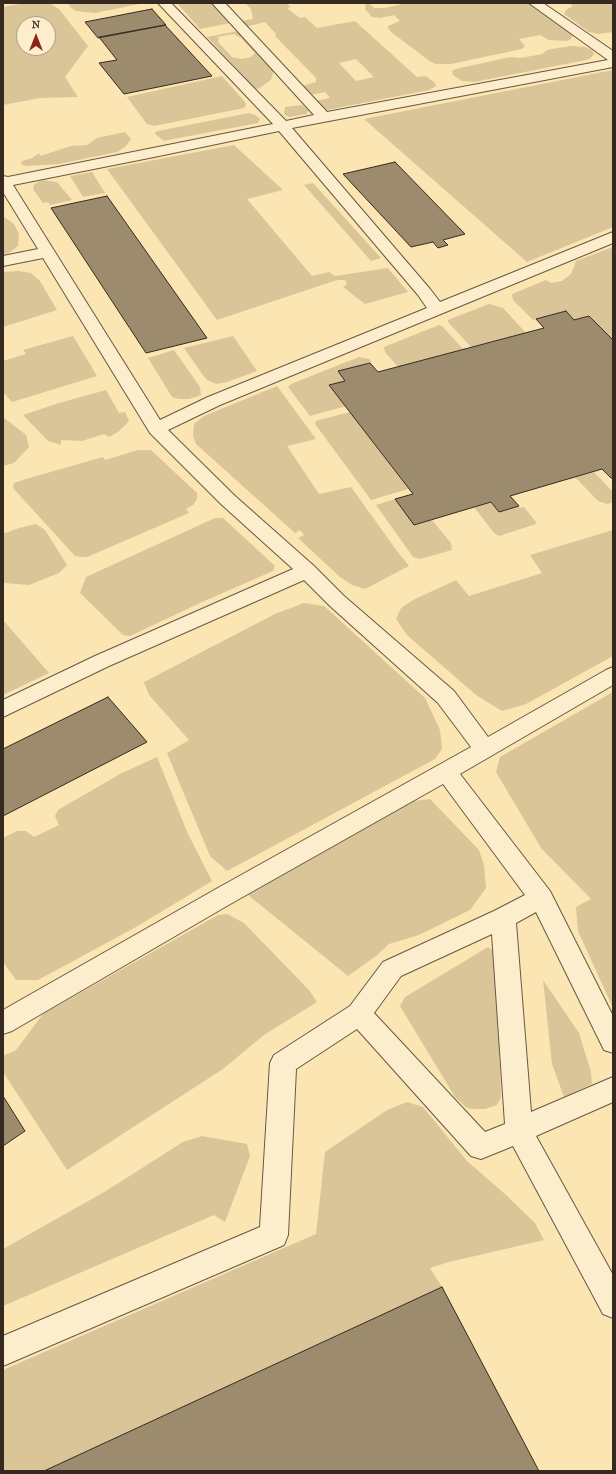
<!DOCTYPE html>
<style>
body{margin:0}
#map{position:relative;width:616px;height:1474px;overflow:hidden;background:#fbe5b2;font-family:"IM FELL French Canon",serif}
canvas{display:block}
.frame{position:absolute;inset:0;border:4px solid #362921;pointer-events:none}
.north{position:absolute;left:16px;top:16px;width:40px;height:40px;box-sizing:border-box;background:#fceecd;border:1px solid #ad9f88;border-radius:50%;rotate:0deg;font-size:11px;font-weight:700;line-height:16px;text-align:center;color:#362921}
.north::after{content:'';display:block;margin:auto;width:14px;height:18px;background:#8f2418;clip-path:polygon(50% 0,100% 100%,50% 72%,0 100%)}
</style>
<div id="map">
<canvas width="616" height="1474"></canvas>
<div class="frame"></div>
<div class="north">N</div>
</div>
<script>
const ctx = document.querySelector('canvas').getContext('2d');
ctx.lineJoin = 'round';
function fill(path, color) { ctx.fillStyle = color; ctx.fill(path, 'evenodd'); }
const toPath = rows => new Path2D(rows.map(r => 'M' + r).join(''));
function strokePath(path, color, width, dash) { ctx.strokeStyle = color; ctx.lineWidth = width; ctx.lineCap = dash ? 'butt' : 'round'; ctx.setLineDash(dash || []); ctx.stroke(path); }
fill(toPath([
 [25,3,49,3,59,9,88,46,65,77,78,97,40,98,3,105,3,7],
 [24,24,48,24,48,48,24,48],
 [68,3,144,3,95,13,76,11,70,7],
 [177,3,212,3,231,23,200,29],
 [245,3,286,3,291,7,287,8,300,18,305,17,317,28,355,21,417,77,426,76,435,83,436,86,429,90,327,110,320,107,315,101,330,98,325,92,310,95,303,87,305,85,316,82,316,78,275,36,276,34,265,22,245,27,240,21,253,19,251,9],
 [356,59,374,77,356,81,339,63],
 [366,3,369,3,374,8,385,8,407,3,529,3,569,31,573,36,570,40,566,41,549,40,540,35,519,39,525,46,522,49,451,64,436,64,431,62,391,32,388,28,388,26,400,21,394,15,380,18,372,17,365,9],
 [570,3,613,3,613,32,598,34,589,32,564,14,566,10,573,6],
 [238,31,274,69,271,80,258,89,255,88,207,37],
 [234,34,241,38,255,53,251,57,242,59,232,57,218,42,219,39,217,37],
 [570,46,585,47,592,50,594,54,591,58,586,60,474,82,462,81,453,75,452,71,456,69,510,57,521,58,542,54,547,50],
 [613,70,613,227,527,262,364,119],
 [222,76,245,102,246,105,244,108,154,126,147,124,127,97],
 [302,105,308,110,307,114,289,117,284,114,285,107],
 [249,113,255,115,260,119,258,123,168,140,164,141,155,134,155,132,158,131],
 [125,132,131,139,126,146,117,152,59,164,26,166,21,164,22,161,32,158,39,153,40,156,71,146,87,145,97,138],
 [234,145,283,190,247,199,312,276,329,272,335,276,388,268,408,292,365,304,343,287,347,284,345,280,337,280,217,320,107,169],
 [92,172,105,193,83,197,70,176],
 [43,180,57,182,72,200,50,205,48,202,43,203,33,189,34,185,38,182],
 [313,183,381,258,371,261,304,185],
 [3,216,14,224,19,234,18,246,9,253,3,255],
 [613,247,613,340,589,316,574,320,566,311,533,320,513,300,512,294,546,280,551,283,562,281,571,274,576,261],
 [18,271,31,273,40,281,57,310,3,327,3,272],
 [489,304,503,308,526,333,471,347,448,322,448,320],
 [439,325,443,327,463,349,398,367,385,352,384,347],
 [73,336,97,376,12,402,3,392,3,361,26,354,23,350],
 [233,336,257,371,227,382,217,384,209,381,205,378,184,348],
 [174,350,200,387,201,395,189,399,179,399,172,397,148,358],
 [359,357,369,359,372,362,338,371,345,381,329,385,346,406,310,416,288,387,291,384],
 [277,386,316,439,287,446,319,494,351,487,397,551,409,566,365,589,352,585,340,577,298,538,304,535,300,530,295,533,196,444,193,435,194,424,204,416],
 [106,390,119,413,125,412,129,421,118,432,109,437,104,434,82,441,61,440,61,445,48,441,23,415,59,403],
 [350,412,408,489,371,500,315,424,316,421],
 [3,417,26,435,29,447,14,463,3,466],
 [138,450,151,450,197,493,197,499,193,505,186,509,189,513,87,557,81,557,75,556,13,488,14,483,26,479,103,457,105,460],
 [594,472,613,492,613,502,607,504,598,501,575,477],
 [395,499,414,525,432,520,451,543,452,550,420,559,413,557,376,505],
 [491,502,499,512,519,506,520,508,524,507,536,522,536,524,499,536,494,533,474,507],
 [215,518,223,518,275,566,273,571,200,603,130,636,123,635,80,593,86,577],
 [36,524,45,530,67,565,59,573,29,585,5,583,3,581,3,534,19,528],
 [613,530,613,656,526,704,502,711,476,695,407,635,396,619,401,608,413,600,456,580,469,596,542,573,530,555],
 [304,603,324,606,333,614,425,698,440,730,442,749,435,759,227,871,210,856,167,753,189,740,149,695,144,682,275,614],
 [3,620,49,673,3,695],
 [613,692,613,1008,578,931,576,907,591,899,541,848,496,772,500,757],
 [157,757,188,834,212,881,136,927,38,980,16,980,3,962,3,838,17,831,26,831,34,837,59,825,55,816,58,810,120,774],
 [430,799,479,850,484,865,486,888,470,910,419,935,389,944,376,956,348,976,248,895,375,822,392,809,414,801],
 [227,914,244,923,309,990,317,1002,264,1035,223,1069,67,1170,3,1072,3,1056,16,1050,43,1014,218,915],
 [488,947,496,953,501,1097,497,1105,485,1109,473,1109,467,1108,455,1097,400,1006,405,997],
 [543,980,579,1033,591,1072,592,1084,564,1097,552,1064],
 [407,1102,423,1107,467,1161,505,1194,535,1223,544,1240,449,1262,430,1268,442,1287,44,1471,3,1471,3,1370,316,1234,325,1152,387,1110],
 [202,1136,247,1144,250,1156,225,1222,214,1215,3,1306,3,1249,106,1191,183,1142]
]), '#dac599');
const building = toPath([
 [152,9,166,25,98,38,85,22,152,9],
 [165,25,212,76,124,94,99,63,117,60,99,37,165,25],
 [395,162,465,234,443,240,448,245,438,248,433,242,411,247,343,174,395,162],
 [107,196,207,338,146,353,51,208,107,196],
 [566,311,574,320,589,316,613,340,613,478,611,478,602,469,510,496,519,506,499,512,491,502,414,525,395,499,413,494,329,385,345,381,338,371,370,363,378,372,544,328,536,319,566,311],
 [108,697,147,742,3,816,3,749,108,697],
 [3,1096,25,1131,3,1146,3,1096],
 [442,1287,539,1471,44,1471,442,1287]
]);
fill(building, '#9c8b6c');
strokePath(building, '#362921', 1);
const minor = toPath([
 [158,3,171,3,286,121,314,115,212,3,225,3,327,112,608,60,529,3,543,3,613,51,613,67,292,128,430,289,440,302,613,232,613,243,220,405,168,430,235,496,314,566,344,596,454,691,488,737,606,670,613,667,613,685,460,774,550,891,613,1016,613,1053,604,1050,536,912,516,923,531,1112,613,1077,613,1102,536,1136,613,1275,613,1318,603,1314,513,1146,481,1159,471,1156,357,1029,296,1069,288,1235,284,1245,3,1366,3,1336,260,1227,270,1063,274,1055,350,1006,383,962,494,911,525,895,443,784,232,903,12,1031,3,1034,3,1010,216,889,471,747,438,703,330,606,304,580,109,666,3,717,3,700,95,656,293,569,221,504,150,433,43,258,3,266,3,256,38,249,3,192,3,176,8,177,273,124,158,3],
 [279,131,418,295,427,308,208,397,160,420,13,185,154,157,279,131],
 [492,934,505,1124,485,1132,374,1013,401,976,492,934]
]);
strokePath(minor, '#675845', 2);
fill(minor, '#fceecd');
</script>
